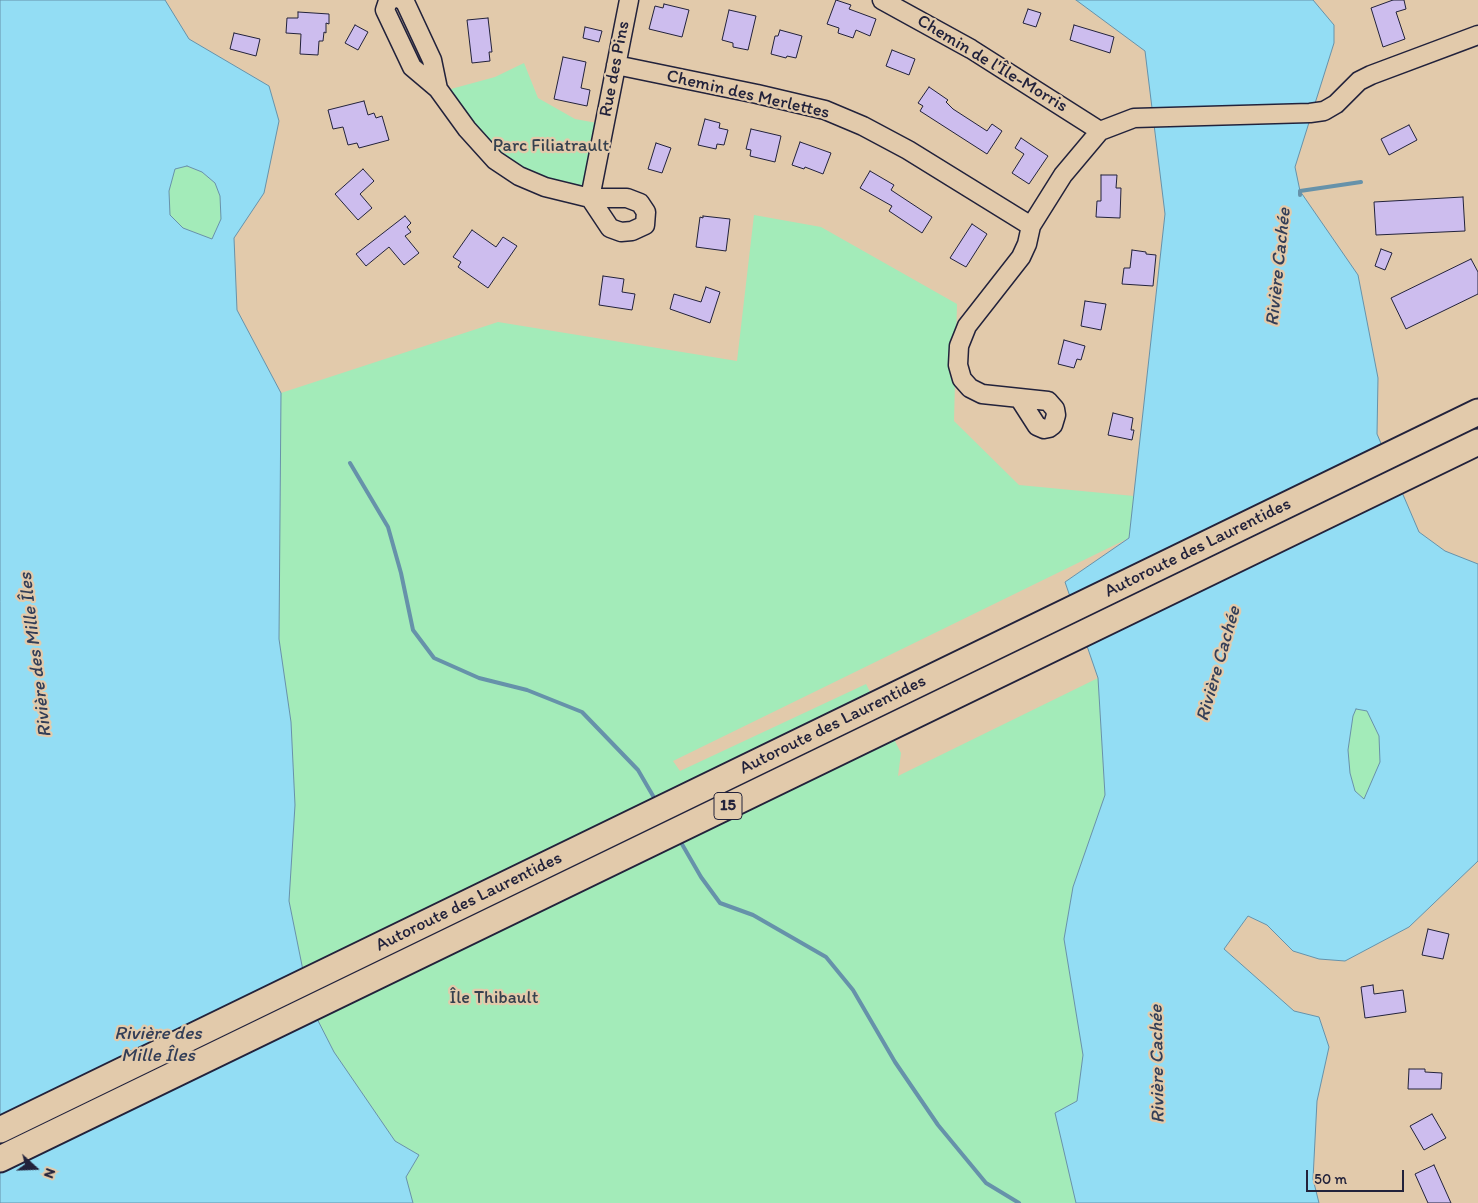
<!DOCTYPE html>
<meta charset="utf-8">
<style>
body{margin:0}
#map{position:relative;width:1478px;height:1203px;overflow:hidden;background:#e2caab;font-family:Itim,sans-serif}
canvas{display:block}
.north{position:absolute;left:10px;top:1143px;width:50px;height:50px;-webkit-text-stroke:4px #e2caab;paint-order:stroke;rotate:110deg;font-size:14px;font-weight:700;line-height:20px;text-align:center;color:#22223b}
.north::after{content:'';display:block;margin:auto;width:18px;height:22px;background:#22223b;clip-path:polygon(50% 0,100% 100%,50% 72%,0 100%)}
.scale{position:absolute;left:1306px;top:1170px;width:98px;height:22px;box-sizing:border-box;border:2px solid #22223b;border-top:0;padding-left:6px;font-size:15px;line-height:18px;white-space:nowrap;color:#22223b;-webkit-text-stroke:4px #e2caab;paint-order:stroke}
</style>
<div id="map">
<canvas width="1478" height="1203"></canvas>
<div class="north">N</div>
<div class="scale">50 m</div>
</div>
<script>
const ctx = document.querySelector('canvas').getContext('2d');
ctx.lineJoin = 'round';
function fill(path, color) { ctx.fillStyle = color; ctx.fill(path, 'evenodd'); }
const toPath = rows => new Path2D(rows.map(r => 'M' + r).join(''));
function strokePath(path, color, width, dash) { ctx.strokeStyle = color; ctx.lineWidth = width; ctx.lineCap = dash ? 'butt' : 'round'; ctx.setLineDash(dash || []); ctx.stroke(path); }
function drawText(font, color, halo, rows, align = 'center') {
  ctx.font = font + ' Itim,sans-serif'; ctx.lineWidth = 4.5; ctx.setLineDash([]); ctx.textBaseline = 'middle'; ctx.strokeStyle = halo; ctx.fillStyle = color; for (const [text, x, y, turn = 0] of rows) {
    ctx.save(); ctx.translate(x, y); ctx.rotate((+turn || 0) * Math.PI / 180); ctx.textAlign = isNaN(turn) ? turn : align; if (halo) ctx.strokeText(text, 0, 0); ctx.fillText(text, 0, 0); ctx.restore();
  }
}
fill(toPath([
 [524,63,538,98,575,119,597,123,588,195,534,179,470,130,451,89,495,77],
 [186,166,202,172,215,183,220,196,221,219,212,239,183,228,170,215,169,192,174,169],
 [754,215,821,227,957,304,954,421,1019,485,1134,496,1129,538,673,761,680,771,866,684,901,753,898,776,1098,678,1105,795,1073,887,1064,939,1083,1055,1077,1101,1055,1113,1076,1203,413,1203,406,1177,419,1155,395,1141,334,1052,310,1005,289,901,295,805,291,722,279,639,281,393,498,322,737,361],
 [1356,709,1367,711,1379,736,1380,762,1364,799,1355,791,1350,773,1348,750,1353,715]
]), '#a3ebb9');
const water = toPath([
 [0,0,165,0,189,39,269,86,279,121,264,193,234,238,237,310,281,393,279,639,291,722,295,805,289,901,310,1005,334,1052,395,1141,419,1155,406,1177,413,1203,0,1203,0,0],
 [187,166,202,172,215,183,220,196,221,219,212,239,183,228,170,215,169,191,175,169,187,166],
 [1076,0,1313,0,1334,25,1334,43,1295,167,1300,191,1358,275,1378,378,1377,434,1419,532,1445,551,1478,564,1478,861,1409,927,1345,961,1319,959,1293,951,1267,925,1248,916,1224,949,1294,1011,1319,1017,1329,1047,1317,1101,1313,1179,1319,1203,1076,1203,1055,1113,1077,1101,1083,1055,1064,939,1073,887,1105,795,1098,678,1065,582,1129,538,1165,214,1145,51,1076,0],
 [1356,709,1367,711,1379,736,1380,762,1364,799,1355,791,1350,773,1348,750,1353,716,1356,709]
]);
fill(water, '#93ddf4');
strokePath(water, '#6692aa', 1);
strokePath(toPath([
 [1300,195,1300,191,1361,182],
 [350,463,388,527,401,573,413,630,434,658,479,678,527,690,582,712,638,770,656,801],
 [679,839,701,877,720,903,753,915,826,957,853,990,895,1062,938,1125,986,1183,1019,1203]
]), '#6692aa', 4);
const building = toPath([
 [836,0,851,5,849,9,876,19,870,36,856,30,853,38,838,33,839,28,827,24,836,0],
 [1393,0,1404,0,1406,9,1396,12,1405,39,1383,47,1371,8,1393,0],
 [664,4,689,10,682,37,649,29,655,6,663,8,664,4],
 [1028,9,1041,13,1036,27,1023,23,1028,9],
 [729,10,756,16,748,50,733,47,733,43,722,40,729,10],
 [298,12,329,14,329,24,326,23,326,33,324,32,323,41,319,41,318,55,300,54,301,34,286,33,287,18,298,18,298,12],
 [488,18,492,52,489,52,490,61,472,63,467,20,488,18],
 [355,25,368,32,358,50,345,43,355,25],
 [1074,25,1114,37,1110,53,1070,40,1074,25],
 [585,27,602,31,599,42,583,38,585,27],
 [780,30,802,36,796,58,787,56,786,58,771,54,775,36,778,36,780,30],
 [234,33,260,39,256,56,230,49,234,33],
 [892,50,915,59,909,75,886,66,892,50],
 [563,57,586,62,581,88,590,90,587,106,554,99,563,57],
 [929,87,948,100,946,102,953,109,987,131,992,124,1002,131,987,154,920,111,923,106,918,103,929,87],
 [364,101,368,115,374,113,376,118,382,116,389,140,359,148,357,143,348,145,343,127,333,129,328,110,364,101],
 [705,119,720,123,719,128,728,130,724,145,717,144,716,149,698,145,705,119],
 [1409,125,1417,140,1389,155,1381,139,1409,125],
 [751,129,781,136,775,162,750,156,751,150,746,149,751,129],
 [1021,138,1048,156,1029,184,1012,173,1024,154,1015,148,1021,138],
 [800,142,831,153,823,174,805,167,804,169,792,165,800,142],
 [656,143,671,148,662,173,648,169,656,143],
 [363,169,374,181,360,194,372,208,358,220,335,194,363,169],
 [870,171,894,185,891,190,932,217,922,233,889,211,892,206,860,188,870,171],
 [1101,175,1117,175,1116,188,1121,188,1120,218,1096,217,1097,201,1101,201,1101,175],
 [1463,197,1465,231,1376,235,1374,202,1463,197],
 [405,216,411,223,407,227,411,232,405,236,419,253,404,265,389,247,366,266,356,254,405,216],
 [703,216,730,219,726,251,696,247,700,217,703,218,703,216],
 [972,224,987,234,966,267,950,258,972,224],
 [472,230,496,247,503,237,517,246,488,288,458,267,461,262,453,257,472,230],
 [1381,249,1392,253,1385,270,1375,266,1381,249],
 [1132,250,1146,252,1146,254,1156,255,1153,286,1122,284,1124,268,1130,268,1132,250],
 [1471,259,1478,272,1478,294,1406,329,1391,298,1471,259],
 [603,276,624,279,622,292,635,294,632,310,599,305,603,276],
 [706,287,720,292,710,323,670,309,674,294,701,302,706,287],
 [1085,301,1106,304,1101,330,1081,326,1085,301],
 [1064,340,1085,346,1081,360,1077,359,1074,368,1058,364,1064,340],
 [1113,413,1133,418,1131,430,1134,430,1132,440,1108,435,1113,413],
 [1428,929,1449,934,1443,959,1422,955,1428,929],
 [1373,985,1374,994,1403,990,1406,1012,1365,1018,1361,987,1373,985],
 [1409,1069,1425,1069,1425,1072,1442,1073,1441,1089,1408,1089,1409,1069],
 [1432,1114,1446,1138,1424,1150,1410,1126,1432,1114],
 [1434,1165,1451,1203,1428,1203,1415,1174,1434,1165]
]);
fill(building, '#cdbdee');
strokePath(building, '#22223b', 1);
const minor = toPath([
 [391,0,388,1,385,10,412,67,438,89,467,129,495,160,519,176,545,187,590,198,629,0],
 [402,0,405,2,432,60,438,89],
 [882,0,971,49,1100,131],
 [616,65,757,94,825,110,863,126,908,150,1031,226],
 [590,198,627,198,640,203,646,212,645,225,632,231,621,232,610,228,590,198],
 [1019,398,1037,426,1044,429,1049,428,1053,425,1056,415,1055,409,1048,401,982,394,970,388,962,379,958,365,959,346,967,326,1021,257,1027,244,1031,226,1063,175,1100,131,1134,118,1310,113,1324,111,1336,104,1359,81,1371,75,1478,35]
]);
const highway = toPath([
 [0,1130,1478,412],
 [0,1159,1478,442]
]);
strokePath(minor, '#22223b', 21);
strokePath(highway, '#22223b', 29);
strokePath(minor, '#e2caab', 18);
strokePath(highway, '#e2caab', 25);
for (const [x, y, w] of [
 [728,806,28]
]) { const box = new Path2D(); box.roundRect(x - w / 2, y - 13.5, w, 27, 4); ctx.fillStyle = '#e2caab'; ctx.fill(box); strokePath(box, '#22223b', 1); }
drawText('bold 16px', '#22223b', null, [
 ["15",728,806]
]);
drawText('18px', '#22223b', '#e2caab', [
 ["Chemin de l'Île-Morris",992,64,31],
 ["Rue des Pins",615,69,-79],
 ["Chemin des Merlettes",748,95,13],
 ["Autoroute des Laurentides",1198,548,-26],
 ["Autoroute des Laurentides",833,725,-26],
 ["Autoroute des Laurentides",469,902,-26]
]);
drawText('18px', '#35404e', '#e2caab', [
 ["Parc Filiatrault",551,146],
 ["Île Thibault",494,998]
]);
drawText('italic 19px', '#333e57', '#e2caab', [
 ["Rivière Cachée",1279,267,-84],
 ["Rivière des Mille Îles",36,655,-97],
 ["Rivière Cachée",1219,664,-74],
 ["Rivière des",158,1034],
 ["Mille Îles",158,1056],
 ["Rivière Cachée",1158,1064,-91]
]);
</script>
